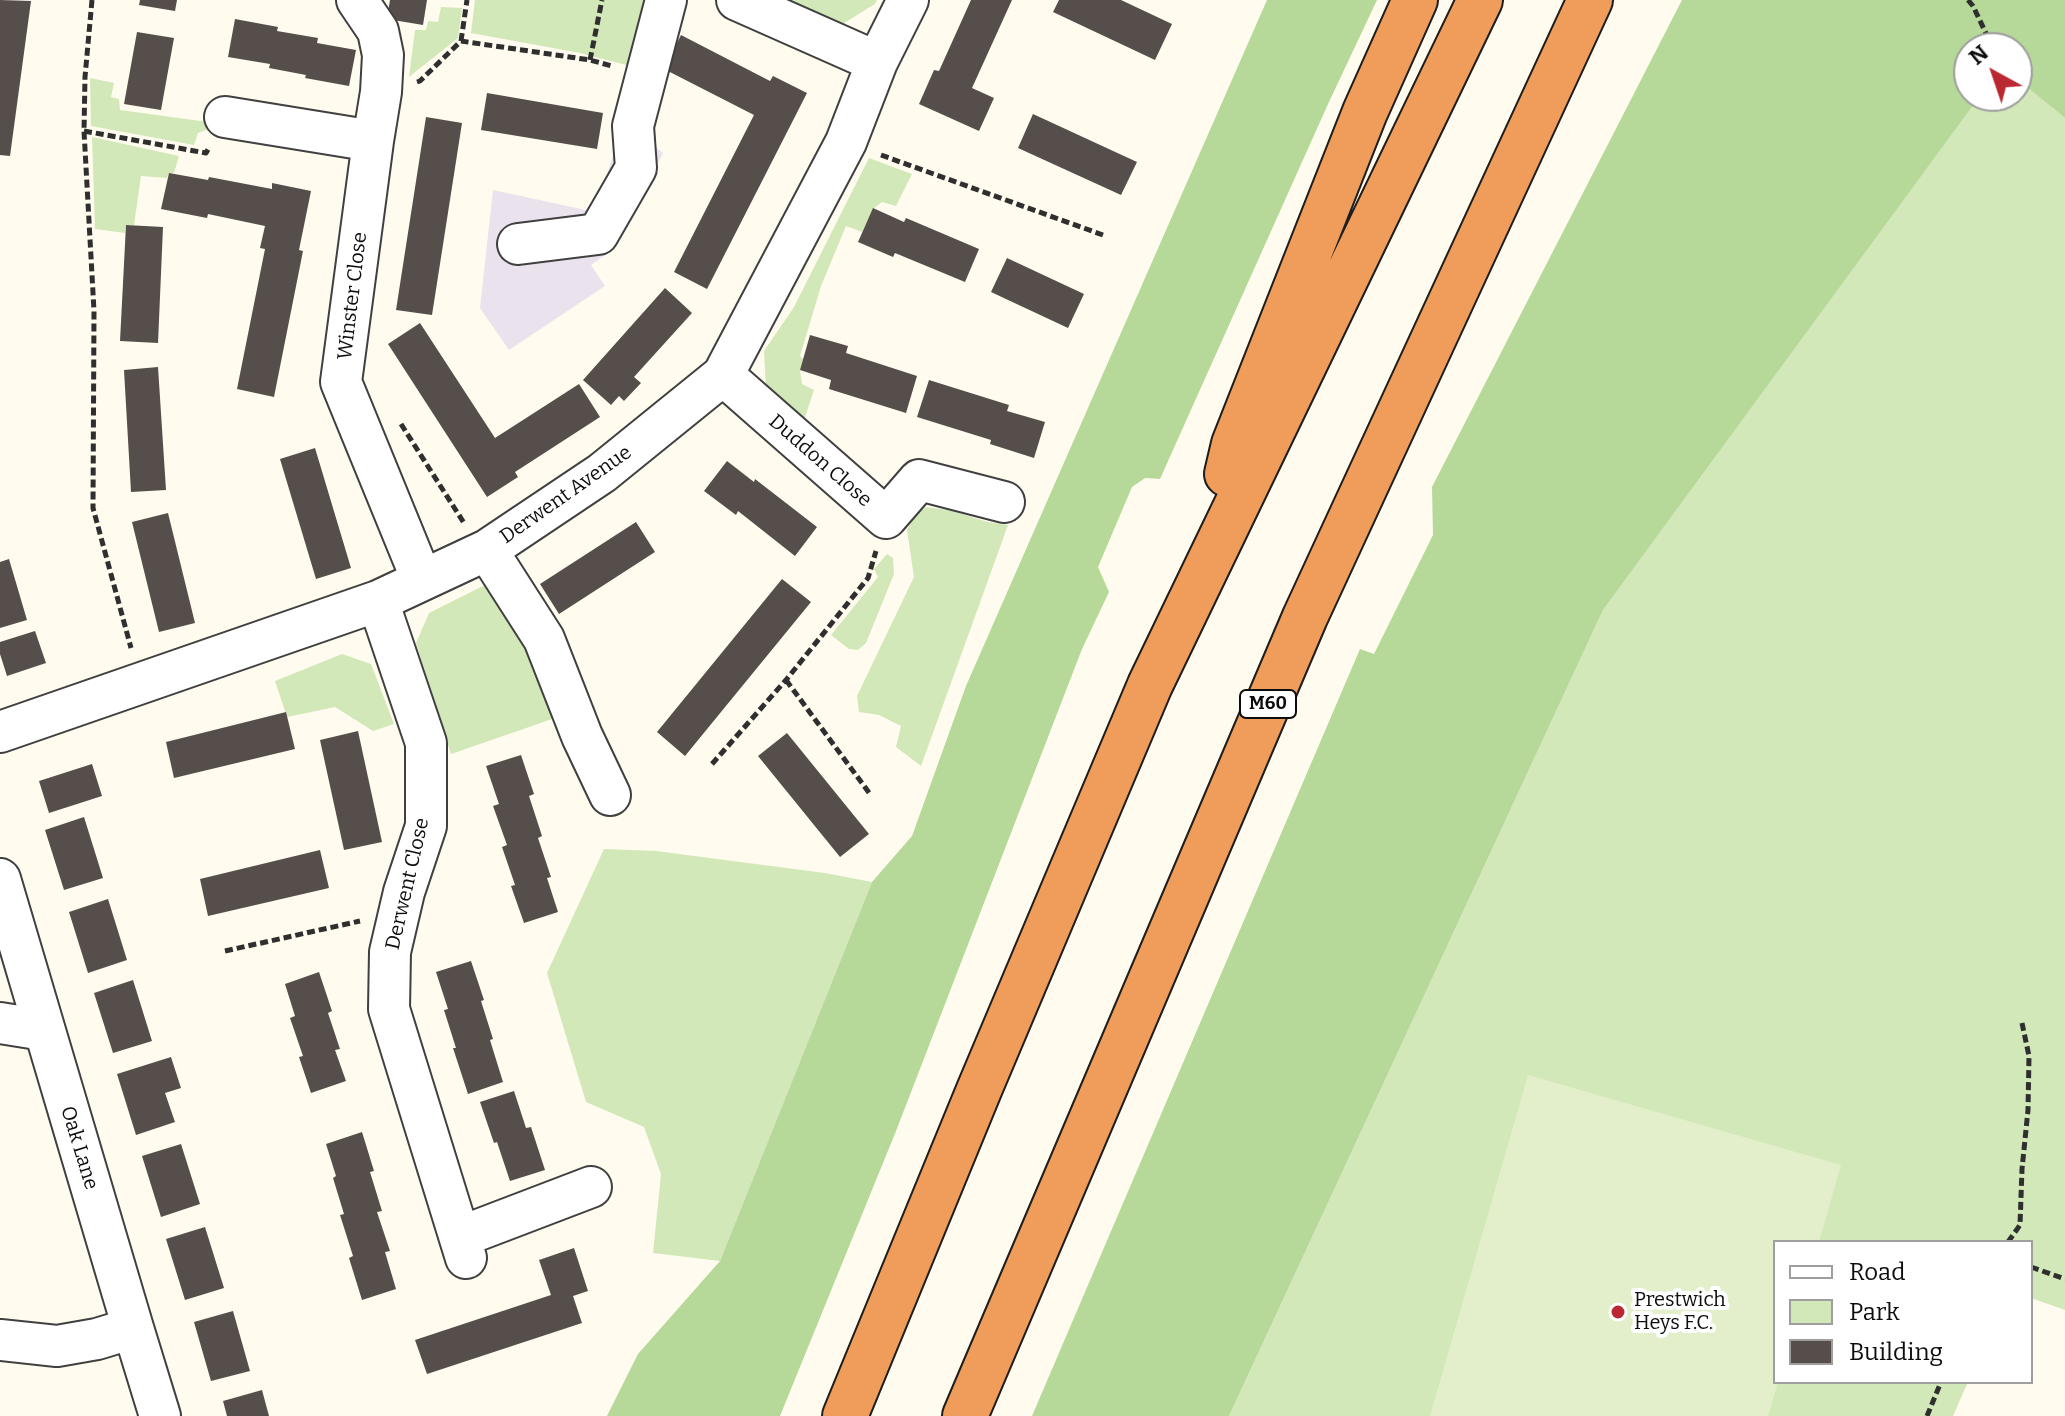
<!DOCTYPE html>
<style>
body{margin:0}
#map{position:relative;width:2065px;height:1416px;overflow:hidden;background:#fffbee;font-family:Bitter,serif}
canvas{display:block}
.legend{position:absolute;left:1773px;top:1240px;width:260px;height:144px;box-sizing:border-box;background:#fff;border:2px solid #9e9e9e;margin:0;padding:10px 14px;list-style:none;font-size:24px;color:#0d0d0d}
.legend li{display:flex;align-items:center;gap:16px;height:40px}
.legend b{width:40px;border:2px solid #9e9e9e}
.north{position:absolute;left:1953px;top:32px;width:80px;height:80px;box-sizing:border-box;background:#fff;border:2px solid #9e9e9e;border-radius:50%;rotate:320deg;font-size:22px;font-weight:700;line-height:32px;text-align:center;color:#0d0d0d}
.north::after{content:'';display:block;margin:auto;width:28px;height:36px;background:#ba2932;clip-path:polygon(50% 0,100% 100%,50% 72%,0 100%)}
</style>
<div id="map">
<canvas width="2065" height="1416"></canvas>
<ul class="legend">
<li><b style="height:10px;background:#fff"></b>Road</li>
<li><b style="height:22px;background:#d2e8b8"></b>Park</li>
<li><b style="height:22px;background:#554e4a"></b>Building</li>
</ul>
<div class="north">N</div>
</div>
<script>
const ctx = document.querySelector('canvas').getContext('2d');
ctx.lineJoin = 'round';
function fill(path, color) { ctx.fillStyle = color; ctx.fill(path, 'evenodd'); }
const toPath = rows => new Path2D(rows.map(r => 'M' + r).join(''));
function strokePath(path, color, width, dash) { ctx.strokeStyle = color; ctx.lineWidth = width; ctx.lineCap = dash ? 'butt' : 'round'; ctx.setLineDash(dash || []); ctx.stroke(path); }
function drawText(font, color, halo, rows, align = 'center') {
  ctx.font = font + ' Bitter,serif'; ctx.lineWidth = 8; ctx.setLineDash([]); ctx.textBaseline = 'middle'; ctx.strokeStyle = halo; ctx.fillStyle = color; for (const [text, x, y, turn = 0] of rows) {
    ctx.save(); ctx.translate(x, y); ctx.rotate((+turn || 0) * Math.PI / 180); ctx.textAlign = isNaN(turn) ? turn : align; if (halo) ctx.strokeText(text, 0, 0); ctx.fillText(text, 0, 0); ctx.restore();
  }
}
fill(toPath([
 [619,137,644,137,663,153,616,247,591,265,605,286,509,350,480,308,493,190,595,212]
]), '#eae2ec');
fill(toPath([
 [475,0,654,0,634,67,580,53,471,33],
 [785,0,877,0,875,4,841,25],
 [441,7,462,8,458,38,409,77,415,30,426,30,428,21,438,22],
 [90,78,114,83,111,97,119,99,120,110,208,122,208,129,198,133,194,145,91,126],
 [2017,79,2065,118,2065,1310,2031,1298,2031,1242,1775,1242,1775,1382,1968,1382,1953,1416,1229,1416,1603,610,1980,96,2017,96],
 [92,137,179,156,174,173,169,173,167,178,141,176,134,225,126,225,125,233,95,229],
 [869,158,912,174,896,206,882,202,873,209,862,232,846,226,821,286,800,356,803,359,800,370,802,384,814,390,804,420,766,389,764,351,794,307],
 [926,507,948,510,988,522,1008,525,921,766,896,747,901,726,879,715,859,712,857,696,914,577,907,530,914,517],
 [887,554,893,558,894,574,866,643,858,650,849,649,831,635,878,577,874,569],
 [485,585,501,589,558,717,451,754,416,643,429,613],
 [342,654,371,664,394,724,373,731,335,707,287,717,275,681],
 [604,849,656,851,825,873,872,882,720,1261,653,1253,661,1174,644,1127,586,1102,547,973]
]), '#d2e8b8');
fill(toPath([
 [1267,0,1377,0,1328,104,1160,479,1145,478,1132,487,1098,567,1109,592,1082,649,896,1131,780,1416,607,1416,638,1354,720,1261,872,882,912,836,966,686],
 [1682,0,2065,0,2065,118,2017,79,2017,48,1969,48,1969,96,1980,96,1603,610,1229,1416,1032,1416,1360,649,1374,654,1433,535,1432,487]
]), '#b6d898');
fill(toPath([
 [1528,1075,1841,1165,1819,1242,1775,1242,1775,1382,1778,1382,1768,1416,1430,1416]
]), '#e3efca');
fill(toPath([
 [0,0,31,1,10,156,0,155],
 [140,0,177,0,175,11,139,5],
 [390,0,427,0,423,25,387,19],
 [971,0,1012,0,972,88,994,98,979,131,919,104,934,70,939,71],
 [1059,0,1121,0,1172,24,1155,60,1053,12],
 [235,19,278,27,277,31,318,38,317,43,356,50,349,86,305,78,306,75,269,68,270,64,228,57],
 [137,32,174,38,161,110,124,104],
 [681,35,770,81,773,76,807,93,707,289,674,272,754,115,664,69],
 [487,93,603,113,597,149,481,130],
 [1033,114,1137,162,1121,195,1018,148],
 [426,117,462,123,432,315,396,310],
 [169,173,208,180,209,177,272,189,272,183,311,191,299,250,303,251,274,397,237,389,265,249,260,248,265,226,208,214,207,218,161,209],
 [873,208,904,222,906,218,979,249,965,282,895,253,893,257,858,242],
 [126,225,163,227,158,343,120,341],
 [1007,258,1084,294,1068,328,991,292],
 [665,288,692,313,634,377,641,383,624,401,619,396,611,405,583,380],
 [420,323,495,438,579,384,600,417,515,472,518,477,487,497,388,344],
 [810,335,848,346,846,353,917,376,906,413,829,389,831,380,800,370],
 [158,367,166,490,131,492,124,370],
 [929,380,1009,405,1007,411,1045,422,1034,458,990,444,991,440,917,417],
 [315,448,351,568,316,579,280,459],
 [727,461,754,482,755,479,817,527,795,556,738,511,736,515,704,491],
 [168,513,195,623,159,632,132,522],
 [636,522,655,552,559,614,540,584],
 [9,559,27,620,0,628,0,562],
 [782,579,811,602,685,756,657,732],
 [35,631,46,663,7,676,0,654,0,642],
 [286,712,295,749,174,778,166,742],
 [358,731,382,842,344,850,320,740],
 [787,733,869,834,840,857,758,756],
 [521,755,534,794,529,796,542,836,538,838,551,877,547,878,558,912,524,923,511,886,515,885,502,847,507,845,493,806,499,804,486,766],
 [92,764,102,796,49,813,39,781],
 [84,817,103,878,64,890,45,830],
 [320,850,329,888,208,916,200,879],
 [108,899,127,960,88,973,69,912],
 [471,961,484,1000,481,1001,493,1039,490,1040,503,1082,468,1094,453,1048,456,1048,444,1010,448,1009,436,972],
 [319,972,332,1011,328,1013,340,1049,335,1050,346,1081,311,1093,299,1057,303,1056,290,1018,295,1016,285,984],
 [133,980,152,1041,113,1053,94,993],
 [171,1057,181,1088,165,1093,175,1122,136,1135,117,1074],
 [514,1091,526,1128,531,1127,545,1170,510,1181,497,1142,494,1143,480,1102],
 [362,1132,374,1171,370,1172,382,1211,377,1212,390,1251,385,1252,396,1289,362,1300,349,1258,353,1256,340,1215,344,1214,333,1178,336,1176,326,1144],
 [181,1144,200,1204,161,1217,142,1156],
 [205,1227,224,1288,185,1300,166,1239],
 [574,1248,588,1291,573,1296,582,1323,427,1374,415,1340,551,1295,539,1260],
 [233,1311,250,1371,211,1381,194,1322],
 [262,1390,269,1416,227,1416,223,1401]
]), '#554e4a');
const minor = toPath([
 [357,0,378,31,383,55,381,92,373,141],
 [737,0,877,62],
 [225,117,373,141,341,382,422,580],
 [518,244,598,234,636,168,633,126,666,0],
 [723,375,886,518,919,480,1004,502],
 [487,550,544,639,582,736,610,795],
 [378,601,426,743,426,826,404,892,390,952,389,1009,466,1258],
 [0,732,378,601,487,550,602,473,723,375,846,142,877,62,908,0],
 [0,879,133,1328,160,1416],
 [0,1023,44,1030],
 [460,1237,591,1187],
 [0,1340,57,1346,97,1339,133,1328]
]);
const highway = toPath([
 [1227,474,1234,444,1365,112,1415,0],
 [845,1416,979,1090,1150,685,1480,0],
 [965,1416,1305,617,1590,0]
]);
strokePath(minor, '#404040', 44);
strokePath(highway, '#1e1e1e', 48);
strokePath(toPath([
 [92,0,85,77,84,131,94,311,93,508,131,648],
 [1968,0,1973,6,1993,48],
 [461,41,467,0],
 [590,60,602,0],
 [417,82,420,81,461,41,590,60,612,66],
 [84,131,206,153,210,146],
 [881,155,1103,235],
 [401,424,464,523],
 [786,680,870,794],
 [712,764,786,680,868,578,876,551],
 [225,951,360,921],
 [2008,1242,2020,1225,2022,1169,2028,1110,2029,1056,2022,1023],
 [2031,1267,2065,1279],
 [1927,1416,1941,1382]
]), '#2f2f2f', 5, [8, 4]);
strokePath(minor, '#fff', 40);
strokePath(highway, '#f09c5a', 44);
for (const [x, y, r, color] of [
 [1618,1312,8,"#ba2932"]
]) { const dot = new Path2D(); dot.arc(x, y, r, 0, 2 * Math.PI); ctx.fillStyle = color; ctx.fill(dot); strokePath(dot, '#fff', 3); }
for (const [x, y, w] of [
 [1268,704,56]
]) { const box = new Path2D(); box.roundRect(x - w / 2, y - 14, w, 28, 6); ctx.fillStyle = '#fff'; ctx.fill(box); strokePath(box, '#0d0d0d', 2); }
drawText('bold 18px', '#0d0d0d', null, [
 ["M60",1268,704]
]);
drawText('20px', '#0d0d0d', '#fff', [
 ["Winster Close",353,296,-83],
 ["Duddon Close",820,461,41],
 ["Derwent Avenue",566,495,-35],
 ["Derwent Close",408,884,-77],
 ["Oak Lane",79,1148,73]
]);
drawText('20px', '#0d0d0d', '#fff', [
 ["Prestwich",1634,1300],
 ["Heys F.C.",1634,1323]
], 'left');
</script>
